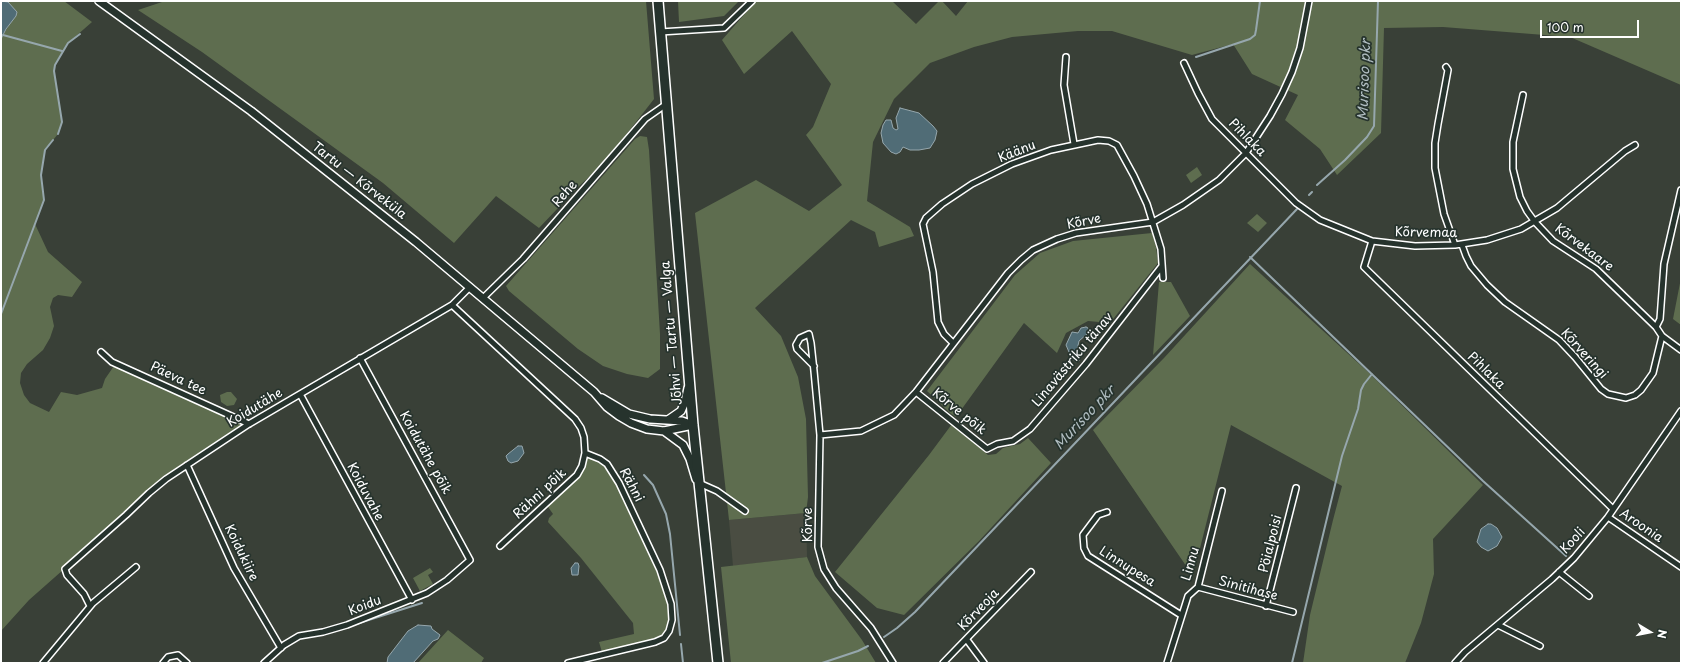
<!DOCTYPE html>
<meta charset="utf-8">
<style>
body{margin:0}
#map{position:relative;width:1682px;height:664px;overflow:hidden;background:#394037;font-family:"Playpen Sans",sans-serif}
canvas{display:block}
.frame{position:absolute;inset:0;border:2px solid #fff;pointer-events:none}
.north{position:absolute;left:1630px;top:612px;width:40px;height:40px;-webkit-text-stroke:3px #26332d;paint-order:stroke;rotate:100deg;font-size:11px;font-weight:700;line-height:16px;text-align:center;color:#fff}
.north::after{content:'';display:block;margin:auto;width:14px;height:18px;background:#fff;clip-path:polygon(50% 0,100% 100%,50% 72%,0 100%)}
.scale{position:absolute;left:1540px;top:20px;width:99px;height:18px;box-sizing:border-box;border:2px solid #fff;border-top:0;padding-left:5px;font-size:12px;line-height:14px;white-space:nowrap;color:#fff;-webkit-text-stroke:3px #26332d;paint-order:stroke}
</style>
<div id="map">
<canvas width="1682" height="664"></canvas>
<div class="frame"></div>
<div class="north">N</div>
<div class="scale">100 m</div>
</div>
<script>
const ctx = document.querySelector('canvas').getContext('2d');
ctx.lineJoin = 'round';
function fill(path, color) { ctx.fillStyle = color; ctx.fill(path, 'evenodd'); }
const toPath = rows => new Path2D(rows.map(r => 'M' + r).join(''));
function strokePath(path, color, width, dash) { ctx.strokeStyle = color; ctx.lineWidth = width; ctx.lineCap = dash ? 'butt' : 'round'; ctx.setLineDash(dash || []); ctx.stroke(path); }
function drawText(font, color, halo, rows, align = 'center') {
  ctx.font = font + ' "Playpen Sans",sans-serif'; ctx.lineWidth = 3.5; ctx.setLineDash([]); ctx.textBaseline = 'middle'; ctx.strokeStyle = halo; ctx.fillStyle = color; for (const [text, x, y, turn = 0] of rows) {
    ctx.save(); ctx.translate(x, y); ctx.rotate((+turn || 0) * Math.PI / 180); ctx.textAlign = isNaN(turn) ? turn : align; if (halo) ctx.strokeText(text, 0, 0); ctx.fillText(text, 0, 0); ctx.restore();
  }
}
fill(toPath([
 [806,513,807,557,733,566,729,520]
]), '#4a4d42');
fill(toPath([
 [7,1,64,1,92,22,68,43,55,65,54,71,62,122,58,134,45,150,41,175,44,200,35,224,48,252,82,282,72,297,58,295,53,298,50,307,54,326,50,338,43,350,27,364,21,373,20,383,24,395,30,403,49,412,61,392,77,395,102,388,105,379,116,363,249,424,166,479,29,600,1,631,1,39,10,23,8,2],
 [165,1,646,1,654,99,604,163,578,187,539,228,496,196,454,243,383,183,202,52,138,10],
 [678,1,739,1,724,16,679,22],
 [756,1,892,1,916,24,939,1,942,1,956,16,968,1,1681,1,1681,85,1570,37,1443,27,1384,28,1381,133,1337,175,1320,149,1285,120,1298,95,1252,74,1233,44,1192,55,1112,31,1078,31,1012,37,974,47,930,63,894,99,873,142,867,201,910,227,914,236,879,247,875,232,851,220,755,308,781,336,798,377,806,419,808,497,806,513,729,520,695,213,756,180,809,211,842,185,806,135,813,127,831,84,792,31,744,74,722,40],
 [640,136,647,137,649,150,660,334,660,369,648,378,627,374,603,366,578,349,509,291,506,286,635,139],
 [1197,167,1202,175,1191,183,1186,175],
 [1257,214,1267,223,1258,232,1247,223],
 [1152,233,1156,247,1158,263,1110,323,1088,321,1066,333,1057,353,1024,323,956,417,950,413,927,391,1015,275,1040,253,1073,241],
 [1250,264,1368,372,1483,485,1433,539,1434,574,1421,623,1405,663,1303,663,1310,615,1333,520,1342,486,1231,425,1193,576,1093,430,1164,358],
 [1681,278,1681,325,1673,319],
 [1159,282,1171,282,1190,316,1153,355],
 [227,392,231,392,237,399,234,405,227,406,221,402,220,395],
 [952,424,988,455,996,454,1003,448,1020,444,1028,438,1051,463,979,541,904,615,877,608,835,572,929,455],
 [585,453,607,464,646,538,671,604,669,631,654,639,602,652,599,642,634,634,633,623,581,558,548,522,549,518,553,514,546,504,577,475],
 [807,557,815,576,862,640,876,663,731,663,721,567],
 [430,568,433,572,428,575,433,584,420,591,413,578],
 [448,630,484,658,481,663,418,663]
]), '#5e6d4f');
const water = toPath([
 [1,1,8,2,17,12,16,16,6,29,1,39,1,1],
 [900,108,919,113,933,126,937,131,935,140,930,148,919,150,910,150,903,147,900,152,896,154,891,152,883,143,881,133,883,125,886,120,891,120,893,128,896,130,898,129,896,118,900,108],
 [1086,327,1088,328,1089,331,1087,334,1079,341,1077,350,1079,361,1076,362,1072,359,1066,345,1072,332,1078,333,1081,328,1086,327],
 [518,446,522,446,524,453,518,461,511,463,508,461,506,456,508,454,518,446],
 [1488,524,1491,524,1497,528,1502,537,1497,546,1488,551,1481,547,1477,542,1481,529,1488,524],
 [575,563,578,563,579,566,578,575,572,575,571,568,575,563],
 [418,625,431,626,432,629,440,635,438,639,433,641,413,663,387,663,388,657,408,631,418,625]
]);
fill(water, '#506c76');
strokePath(water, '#96a7ad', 1);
strokePath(toPath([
 [3,35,62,51],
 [1196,57,1250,39,1255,35,1256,30,1260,1],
 [58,134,62,122,54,71,55,65,68,43,80,34],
 [1317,185,1345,160,1367,137,1374,126,1378,1],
 [1309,195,1312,192],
 [1250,257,1483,481,1566,556],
 [1,314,44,200,41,175,45,150,53,140],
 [644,475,653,485,666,514,670,534,680,635],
 [353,625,422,603],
 [884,637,897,628,915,612,1297,209],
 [681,644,683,663],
 [822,663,858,651,868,646],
 [1292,663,1342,456,1358,409,1361,390,1364,384,1372,374]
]), '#96a7ad', 2);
const minor = toPath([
 [660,32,724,28,752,1],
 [1066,57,1064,85,1074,144],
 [1184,63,1198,93,1212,119,1296,203,1320,220,1372,241,1415,246,1455,245,1487,240,1521,229,1557,208,1625,151,1635,145],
 [1446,67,1448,70,1438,124,1435,143,1435,168,1444,214,1455,245],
 [1523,95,1513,142,1513,169,1520,197,1527,211,1535,222,1553,241,1596,269,1656,327,1662,336,1681,350],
 [1372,241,1364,267,1613,509],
 [1462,245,1466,256,1471,266,1487,285,1505,302,1559,340,1575,357,1601,389,1608,394,1626,398,1635,395,1641,390,1653,373,1662,336],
 [483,298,523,259,645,119,665,105],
 [452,305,575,419,581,428,584,437,585,453,582,466,577,475,500,546],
 [1656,327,1660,319,1664,264,1681,190],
 [953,343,944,334,938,322,933,272,923,224,926,218,942,204,972,184,1012,164,1051,150,1098,140,1109,141,1117,145,1134,176,1147,204,1161,249,1163,278],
 [101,352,112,362,249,424],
 [814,366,797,349,796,345,800,338,809,334,811,343,814,371,820,435],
 [916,392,987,449,997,444,1013,441,1030,429,1086,364,1162,266],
 [300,394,412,600],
 [187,465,234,568,281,648],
 [699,483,717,491,745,511],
 [1107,512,1098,515,1083,535,1084,548,1088,556,1181,615],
 [1608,517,1681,567],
 [1559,572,1589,596],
 [1198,587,1293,612],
 [90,606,84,594,67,575,65,569,126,515,149,493,166,479,249,424,452,305,470,287],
 [1266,606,1296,488],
 [1498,625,1540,646],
 [967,640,984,663],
 [43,663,93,603,136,567],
 [163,663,168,657,178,655,187,663],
 [264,663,284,645,299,636,323,632,347,625,427,593,447,580,470,560,360,358],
 [568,663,655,642,664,638,669,631,672,620,671,604,660,570,619,483,607,464,600,459,585,453],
 [893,663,871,628,836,588,824,569,818,547,820,435,861,431,894,415,916,392,1008,273,1021,260,1033,250,1057,239,1076,233,1153,222,1183,205,1219,180,1246,153,1270,116,1282,94,1292,72,1300,48,1309,1],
 [943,663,1031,572],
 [1167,663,1188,596,1198,587,1222,491],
 [1455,663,1465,652,1552,579,1574,558,1608,517,1681,411]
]);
const secondary = toPath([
 [99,1,251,111,416,242,594,392,607,407,619,416,631,423,647,429,664,431,693,425],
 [602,398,629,414,650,419,682,421,693,425],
 [668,420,681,411,685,402,688,388],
 [664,431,683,445,690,459,696,479]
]);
const trunk = toPath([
 [658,1,693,425,718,663]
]);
strokePath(minor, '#fff', 8);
strokePath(secondary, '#fff', 10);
strokePath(trunk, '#fff', 12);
strokePath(minor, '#26332d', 5);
strokePath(secondary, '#26332d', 7);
strokePath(trunk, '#26332d', 9);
drawText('13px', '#fff', '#26332d', [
 ["Pihlaka",1247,138,45],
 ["Käänu",1017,152,-22],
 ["Tartu — Kõrveküla",359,181,38],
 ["Rehe",565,194,-49],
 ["Kõrve",1084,222,-11],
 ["Kõrvemaa",1426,233,1],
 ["Kõrvekaare",1584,248,37],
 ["Jõhvi — Tartu — Valga",672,333,-95],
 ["Kõrveringi",1584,354,48],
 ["Linavästriku tänav",1073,360,-50],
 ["Pihlaka",1486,371,44],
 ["Päeva tee",178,379,25],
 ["Koidutähe",255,408,-31],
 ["Kõrve põik",959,412,39],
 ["Koidutähe põik",425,453,61],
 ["Rähni",631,485,62],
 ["Koiduvahe",365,492,62],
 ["Rähni põik",540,494,-43],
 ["Kõrve",808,525,-90],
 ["Aroonia",1641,526,34],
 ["Kooli",1573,541,-48],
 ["Pöialpoisi",1271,544,-76],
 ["Koidukiire",241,553,64],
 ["Linnu",1191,564,-74],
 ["Linnupesa",1127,567,32],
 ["Sinitihase",1248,589,15],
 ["Koidu",365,606,-21],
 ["Kõrveoja",979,610,-46]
]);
drawText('italic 14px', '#b0bdc1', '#26332d', [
 ["Murisoo pkr",1365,80,-88],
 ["Murisoo pkr",1085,418,-47]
]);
</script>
